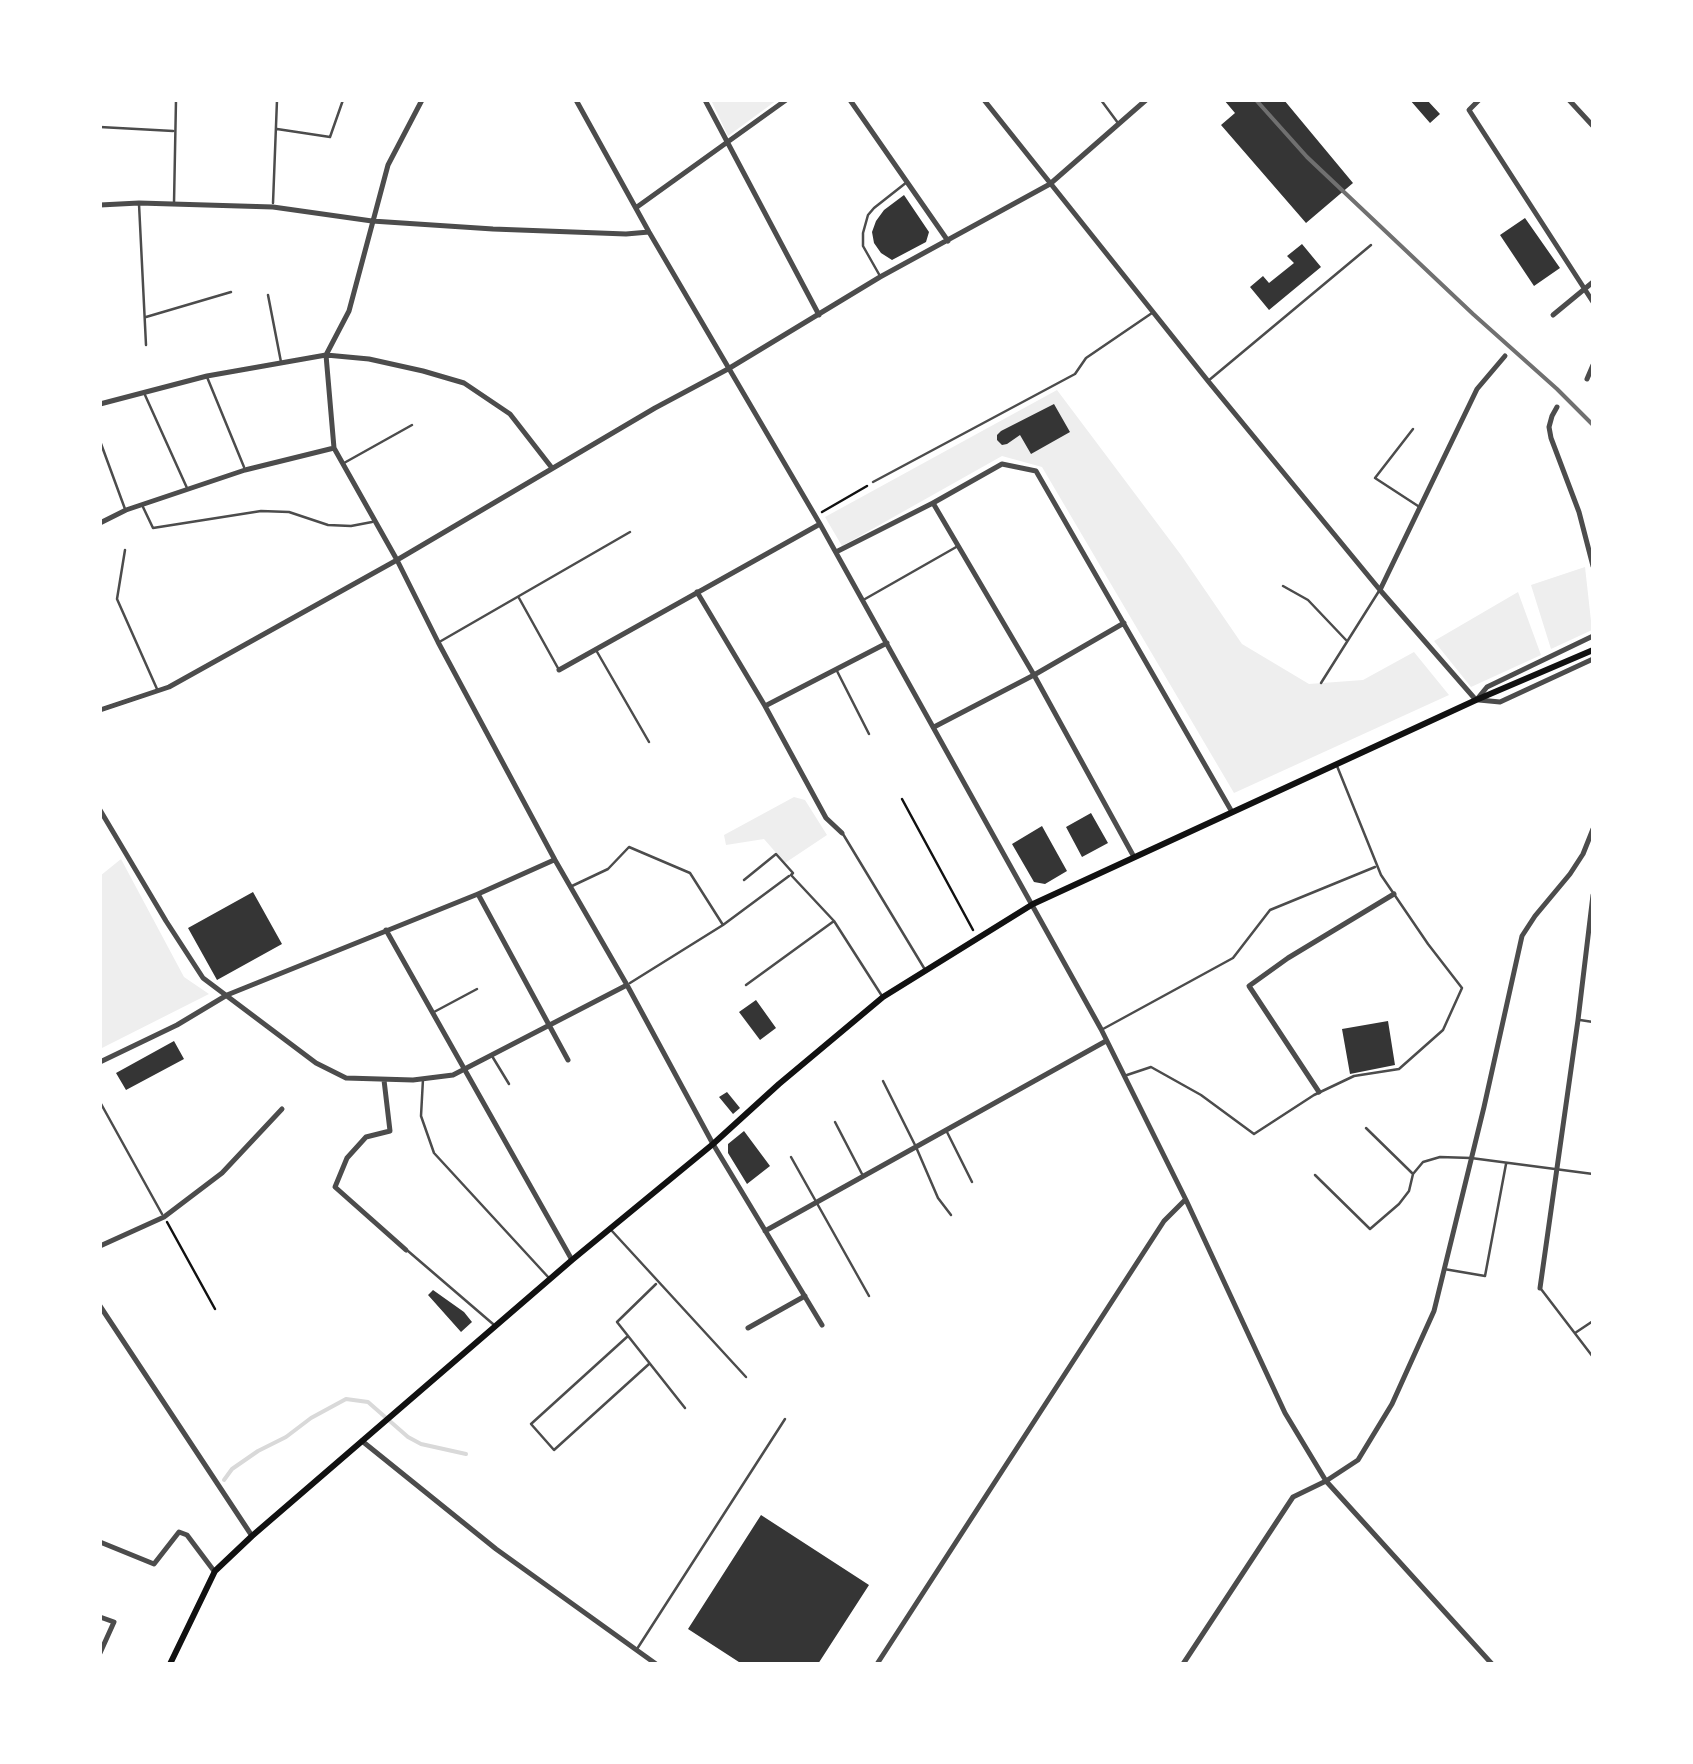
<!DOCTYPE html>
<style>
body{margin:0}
#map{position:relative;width:1693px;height:1764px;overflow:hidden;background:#fff;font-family:"Varela Round",sans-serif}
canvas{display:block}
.frame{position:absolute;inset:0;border:102px solid #fff;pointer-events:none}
</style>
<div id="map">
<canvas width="1693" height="1764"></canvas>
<div class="frame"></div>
</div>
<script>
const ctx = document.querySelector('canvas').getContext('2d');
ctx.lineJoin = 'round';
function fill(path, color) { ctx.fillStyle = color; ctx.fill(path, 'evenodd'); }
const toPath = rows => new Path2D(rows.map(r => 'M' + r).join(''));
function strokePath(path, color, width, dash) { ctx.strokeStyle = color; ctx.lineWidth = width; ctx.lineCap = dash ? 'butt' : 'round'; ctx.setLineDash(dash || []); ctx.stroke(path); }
fill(toPath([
 [711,100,777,100,728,136],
 [1057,390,1181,555,1242,644,1309,684,1363,680,1414,652,1449,695,1234,793,1042,467,1002,456,842,546,825,517],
 [1585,567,1592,630,1551,649,1531,585],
 [1518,592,1541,655,1471,687,1434,641],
 [794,797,805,800,827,835,785,863,764,839,726,845,724,835],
 [121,859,184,977,209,994,100,1049,100,876]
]), '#eee');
strokePath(toPath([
 [224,1480,232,1469,258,1451,286,1437,311,1418,346,1399,368,1402,408,1437,421,1444,466,1454]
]), '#d9d9d9', 4);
fill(toPath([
 [1224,100,1284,100,1353,183,1306,223,1221,125,1235,113],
 [1410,100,1427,100,1440,114,1430,123],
 [904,195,929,232,926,242,892,260,881,253,874,243,872,232,876,221,884,210],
 [1525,218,1560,268,1534,286,1500,235],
 [1302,244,1321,267,1269,310,1250,287,1263,276,1269,283,1294,263,1287,256],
 [1054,404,1070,432,1031,454,1020,435,1007,444,1002,445,997,440,997,435,1001,431],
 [1091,813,1108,843,1082,857,1066,827],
 [1042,826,1067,871,1045,884,1034,882,1012,844],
 [253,892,282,944,217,980,188,928],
 [756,1000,776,1028,760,1040,739,1012],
 [1388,1021,1395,1065,1350,1074,1342,1029],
 [174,1041,184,1059,126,1090,116,1073],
 [727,1092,740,1108,733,1114,719,1097],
 [744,1131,770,1166,747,1184,728,1153,728,1144],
 [433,1290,464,1312,472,1322,461,1332,428,1295],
 [761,1515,869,1585,818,1664,742,1664,688,1629]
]), '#353535');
strokePath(toPath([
 [822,512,867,486],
 [902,799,973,930],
 [167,1222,215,1309]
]), '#111', 2.5);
strokePath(toPath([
 [1101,100,1118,123],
 [100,127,173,131],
 [277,129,330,137,343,100],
 [174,203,176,100],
 [273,203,277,100],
 [139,204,146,345],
 [880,276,863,246,863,233,868,215,874,208,907,182],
 [268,295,281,362],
 [146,317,231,292],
 [207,377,244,467],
 [1208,381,1371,245],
 [145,395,187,488],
 [1413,429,1375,478,1418,506],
 [100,441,125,509],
 [344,463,412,425],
 [873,482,1075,374,1086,358,1152,313],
 [143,507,153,528,261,511,289,512,328,525,351,526,372,522],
 [125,550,117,599,157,689],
 [1283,586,1308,600,1346,640],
 [519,598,559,670],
 [865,599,958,546],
 [441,641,630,532],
 [596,650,649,742],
 [837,671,869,734],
 [1321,683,1379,591],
 [843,834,924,968],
 [744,880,776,854,793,873,791,875,834,921,882,996],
 [572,886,608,869,629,847,690,873,723,925],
 [630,983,723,925,789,876],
 [746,985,834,921],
 [434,1012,477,989],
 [1580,1020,1593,1022],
 [1103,1029,1233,958,1270,910,1375,867],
 [492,1056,509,1084],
 [1127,1075,1151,1067,1201,1095,1254,1134,1314,1095,1354,1076,1399,1069,1443,1030,1462,988,1428,944,1381,875,1337,766],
 [423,1079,421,1116,434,1153,549,1278],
 [883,1081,916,1147,938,1198,951,1215],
 [100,1102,162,1214],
 [835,1122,862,1174],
 [1366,1128,1412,1173],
 [947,1132,972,1182],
 [791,1157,869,1296],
 [1315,1175,1370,1229,1399,1204,1409,1191,1413,1174,1423,1162,1440,1157,1471,1158,1593,1174],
 [612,1231,746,1377],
 [408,1251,493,1324],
 [1444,1269,1485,1276,1506,1164],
 [656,1284,617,1322,685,1408],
 [1541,1289,1593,1357],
 [1575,1333,1593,1321],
 [628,1336,531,1424,554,1450,649,1364],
 [637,1649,785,1419]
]), '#4c4c4c', 2.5);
strokePath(toPath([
 [422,100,388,165,349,311,326,355,334,448,397,560,438,642,555,860,627,985,713,1144,822,1325],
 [576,100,649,232,820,524,1101,1029,1186,1200,1285,1413,1326,1481,1492,1664],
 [705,100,819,315],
 [850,100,948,241],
 [984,100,1208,381,1380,590,1476,700],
 [1479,100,1469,110,1593,302],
 [1569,100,1593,126],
 [100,205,139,203,273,207,372,221,493,229,626,234,649,232],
 [637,207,786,100],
 [1553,315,1593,282],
 [1587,379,1593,365],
 [100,404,207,376,326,355,369,359,423,371,464,383,510,414,552,468],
 [1557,407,1552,416,1549,427,1551,438,1579,512,1593,566],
 [933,503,1034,675,1134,857],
 [100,523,126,510,245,470,334,448],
 [836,552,933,503,1002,464,1036,471,1232,812],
 [1380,590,1477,389,1505,356],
 [697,592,765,706,826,818,842,833],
 [559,670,820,524],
 [1478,698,1487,687,1593,636],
 [1479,700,1500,702,1593,659],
 [765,706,887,643],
 [100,710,169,687,397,560,655,408,728,369,880,277,1050,184,1146,100],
 [934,727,1034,675,1124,623],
 [100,810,166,921,203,978,316,1063,346,1078,413,1080,453,1075,627,985],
 [478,894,568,1060],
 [386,930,572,1260],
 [100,1062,177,1025,227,995,478,894,554,860],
 [384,1080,390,1131,366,1137,347,1158,335,1187,406,1250],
 [1319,1092,1249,986,1288,958,1394,894],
 [765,1231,1106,1041],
 [100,1246,164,1217,222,1173,282,1109],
 [1540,1288,1578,1020,1593,895],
 [100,1306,252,1536],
 [748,1328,805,1296],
 [362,1441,496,1549,656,1664],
 [100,1542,154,1564,179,1532,187,1535,214,1571],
 [100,1617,114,1622,100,1653],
 [877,1664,1164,1221,1185,1200],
 [1183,1664,1293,1497,1326,1481,1358,1460,1392,1404,1434,1311,1484,1107,1522,936,1535,916,1570,874,1583,854,1593,829]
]), '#4c4c4c', 5);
strokePath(toPath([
 [170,1664,215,1571,252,1536,572,1260,713,1144,779,1084,883,997,1033,904,1476,700,1593,650]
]), '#111', 6);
strokePath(toPath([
 [1256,100,1307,157,1473,314,1557,389,1593,425]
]), '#707070', 4);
</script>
